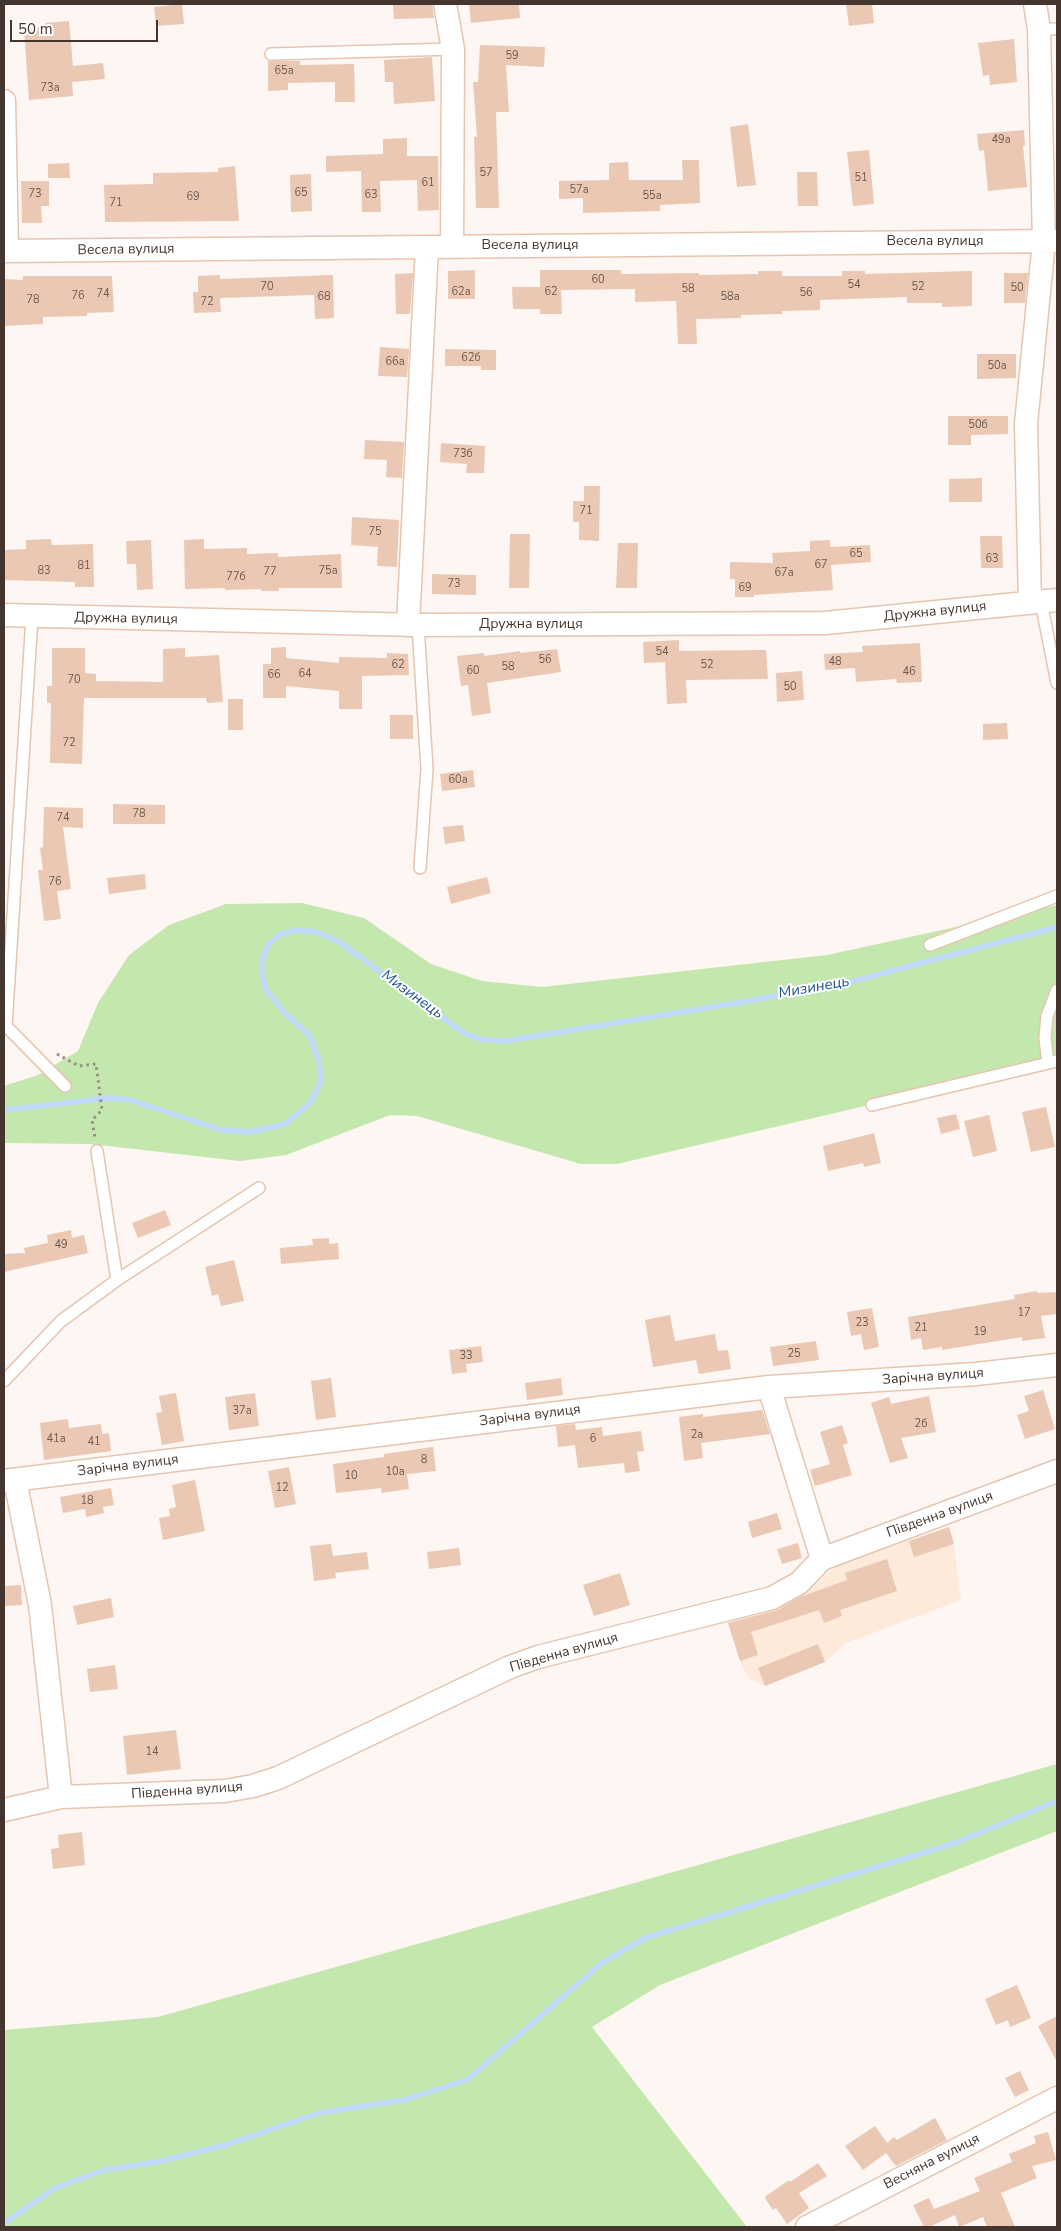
<!DOCTYPE html>
<meta charset="utf-8">
<style>
body{margin:0}
#map{position:relative;width:1061px;height:2231px;overflow:hidden;background:#fdf6f2;font-family:"Nunito Sans",sans-serif}
canvas{display:block}
.frame{position:absolute;inset:0;border:5px solid #44362e;pointer-events:none}
.scale{position:absolute;left:10px;top:20px;width:148px;height:22px;box-sizing:border-box;border:2px solid #44362e;border-top:0;padding-left:6px;font-size:15px;line-height:18px;white-space:nowrap;color:#44362e;-webkit-text-stroke:4px #fff;paint-order:stroke}
</style>
<div id="map">
<canvas width="1061" height="2231"></canvas>
<div class="frame"></div>
<div class="scale">50 m</div>
</div>
<script>
const ctx = document.querySelector('canvas').getContext('2d');
ctx.lineJoin = 'round';
function fill(path, color) { ctx.fillStyle = color; ctx.fill(path, 'evenodd'); }
const toPath = rows => new Path2D(rows.map(r => 'M' + r).join(''));
function strokePath(path, color, width, dash) { ctx.strokeStyle = color; ctx.lineWidth = width; ctx.lineCap = dash ? 'butt' : 'round'; ctx.setLineDash(dash || []); ctx.stroke(path); }
function drawText(font, color, halo, rows, align = 'center') {
  ctx.font = font + ' "Nunito Sans",sans-serif'; ctx.lineWidth = 4; ctx.setLineDash([]); ctx.textBaseline = 'middle'; ctx.strokeStyle = halo; ctx.fillStyle = color; for (const [text, x, y, turn = 0] of rows) {
    ctx.save(); ctx.translate(x, y); ctx.rotate((+turn || 0) * Math.PI / 180); ctx.textAlign = isNaN(turn) ? turn : align; if (halo) ctx.strokeText(text, 0, 0); ctx.fillText(text, 0, 0); ctx.restore();
  }
}
fill(toPath([
 [949,1527,954,1544,961,1600,846,1643,825,1662,765,1686,751,1680,742,1666,727,1620,800,1596,808,1592,839,1563]
]), '#fdeada');
fill(toPath([
 [302,903,364,918,431,964,482,981,542,987,827,955,1057,905,1057,1061,617,1164,581,1164,417,1116,390,1115,286,1155,240,1161,90,1144,4,1143,4,1086,38,1075,78,1051,98,1003,129,955,169,925,226,904],
 [1057,1764,1057,1831,660,1985,592,2027,747,2227,4,2227,4,2030,158,2017]
]), '#c4e7ad');
strokePath(toPath([
 [4,1110,110,1098,130,1100,221,1130,250,1132,285,1124,310,1103,321,1081,319,1061,310,1036,285,1013,266,990,262,975,262,960,268,945,279,935,295,930,316,932,338,941,465,1034,484,1040,506,1041,737,1003,846,983,1057,927],
 [4,2223,55,2188,104,2170,157,2162,226,2145,319,2113,404,2100,467,2080,603,1962,645,1938,955,1843,1057,1801]
]), '#c0d9fa', 5.5);
fill(toPath([
 [182,4,184,24,156,26,154,7],
 [393,4,432,4,434,18,394,19],
 [469,4,519,4,520,18,471,23],
 [846,4,872,4,874,23,849,26],
 [69,21,73,66,103,63,105,79,72,82,73,96,29,100,24,29,45,27,45,23],
 [1014,39,1017,82,990,85,989,75,983,76,978,43],
 [480,45,545,47,544,67,506,65,509,112,496,112,499,208,476,208,474,137,477,137,473,82,478,82],
 [432,57,435,101,394,104,393,82,385,82,384,60],
 [268,61,300,61,300,65,354,64,355,102,335,102,335,82,288,83,288,90,268,91],
 [748,124,756,185,737,187,730,127],
 [1024,130,1025,146,1023,146,1027,187,988,191,984,150,979,151,977,134],
 [407,138,407,156,438,156,439,210,418,211,417,180,380,181,381,212,362,212,361,171,326,172,326,156,383,154,383,139],
 [869,150,874,204,853,206,847,152],
 [682,160,699,160,700,203,660,205,660,211,583,213,583,198,559,199,559,181,609,180,609,163,628,162,629,180,683,180],
 [69,163,70,178,48,178,48,164],
 [235,166,239,221,105,222,104,185,153,184,153,173,218,172,218,168],
 [797,172,817,172,818,206,798,206],
 [311,174,312,211,291,212,290,175],
 [21,181,49,181,49,206,41,206,42,223,22,223],
 [475,270,475,299,448,299,448,271],
 [540,270,621,270,621,274,699,273,699,275,758,274,758,271,782,271,782,276,842,276,842,271,865,271,865,274,972,271,972,306,942,307,942,303,907,303,907,297,820,300,820,310,782,311,782,314,741,315,741,318,696,319,697,344,678,344,676,301,635,302,635,289,561,290,562,314,540,314,540,309,513,309,512,287,540,287],
 [413,273,410,314,396,314,395,274],
 [1004,273,1028,273,1025,303,1004,303],
 [220,275,220,279,333,275,334,318,315,319,314,295,220,298,221,312,194,313,193,292,198,292,198,276],
 [23,276,112,276,114,312,87,313,87,316,43,317,43,324,4,326,4,279,23,280],
 [380,347,409,349,407,377,378,376],
 [445,349,496,350,496,370,481,370,481,366,445,366],
 [977,354,1016,354,1016,378,977,379],
 [948,416,1008,416,1008,434,971,435,971,445,948,445],
 [365,440,404,442,402,478,386,477,387,460,364,459],
 [441,443,485,446,484,473,466,473,467,464,440,462],
 [982,478,982,502,949,502,949,479],
 [584,486,600,486,599,541,579,540,579,522,573,522,573,501,584,501],
 [352,517,399,520,397,567,377,566,378,547,351,545],
 [510,534,530,534,529,588,509,588],
 [980,536,1002,536,1003,568,981,568],
 [51,539,52,545,93,544,94,587,75,587,75,582,4,580,4,550,26,549,26,540],
 [204,539,204,549,247,548,247,554,278,553,278,557,341,554,342,588,279,588,279,591,261,591,261,589,225,590,225,588,185,589,184,540],
 [151,540,153,589,137,590,136,564,127,564,126,541],
 [830,540,830,547,870,545,871,562,831,565,833,590,754,595,754,597,735,597,735,579,730,579,730,562,773,563,772,553,810,551,810,541],
 [618,543,638,543,637,588,616,588],
 [432,574,476,575,476,595,432,594],
 [679,640,679,651,766,650,768,679,686,680,687,703,667,704,665,662,644,663,643,642],
 [920,643,922,682,897,683,896,679,856,682,855,668,825,670,824,654,863,652,862,646],
 [286,647,286,658,339,663,339,657,387,658,387,653,408,654,409,675,362,676,362,709,339,709,339,691,286,686,286,698,263,698,263,664,271,664,271,648],
 [52,648,85,648,85,673,96,674,96,681,163,682,163,649,185,648,185,657,219,655,223,702,207,703,206,698,84,698,82,764,50,763,51,703,47,703,47,686,52,686],
 [557,649,561,672,487,683,491,713,472,716,468,685,461,686,457,656,484,653,484,656,520,651,520,653],
 [802,671,804,700,777,702,776,673],
 [228,699,243,699,243,730,228,730],
 [390,715,413,715,413,739,390,739],
 [1007,723,1008,739,983,740,983,724],
 [473,770,475,787,442,791,440,774],
 [113,804,165,805,165,824,113,824],
 [44,807,83,808,83,828,63,827,71,889,57,891,61,919,44,921,38,870,43,870,40,848,43,847],
 [463,825,465,841,445,844,443,827],
 [145,874,146,889,109,894,107,878],
 [487,877,491,893,451,904,447,887],
 [1046,1107,1055,1147,1031,1152,1022,1112],
 [956,1114,960,1129,941,1134,937,1118],
 [989,1115,997,1151,973,1157,964,1121],
 [874,1133,881,1163,864,1167,863,1163,828,1171,823,1146],
 [165,1210,171,1225,138,1238,132,1223],
 [71,1230,72,1238,84,1235,88,1253,4,1272,4,1254,25,1253,24,1248,48,1243,47,1235],
 [329,1238,329,1244,338,1243,339,1259,281,1264,280,1248,313,1245,312,1239],
 [234,1260,244,1301,221,1306,218,1294,212,1296,205,1267],
 [1037,1291,1037,1293,1057,1292,1057,1314,1041,1316,1045,1338,1022,1341,1022,1337,942,1350,942,1347,923,1350,921,1338,911,1340,908,1317,1015,1299,1014,1295],
 [872,1308,879,1347,864,1350,861,1334,851,1336,847,1312],
 [670,1315,675,1341,715,1334,718,1351,728,1350,731,1369,699,1374,696,1360,653,1367,645,1320],
 [816,1341,819,1360,773,1366,770,1347],
 [481,1346,483,1362,466,1364,467,1372,452,1374,449,1350],
 [331,1378,336,1417,316,1420,311,1381],
 [561,1378,563,1395,527,1400,525,1383],
 [1043,1390,1055,1429,1025,1439,1017,1415,1029,1411,1024,1396],
 [176,1393,184,1441,162,1445,156,1413,162,1412,159,1396],
 [255,1393,259,1426,229,1430,225,1397],
 [929,1396,936,1432,901,1438,908,1458,890,1463,871,1403,889,1397,891,1404],
 [762,1410,770,1434,701,1443,703,1458,684,1461,679,1417,703,1414,703,1417],
 [68,1419,69,1428,101,1424,102,1434,109,1433,111,1451,44,1460,40,1423],
 [575,1424,576,1430,602,1427,603,1436,641,1431,644,1451,637,1452,640,1471,625,1473,624,1463,578,1468,575,1445,558,1447,556,1426],
 [842,1425,848,1443,843,1445,852,1475,815,1486,810,1470,830,1464,820,1432],
 [433,1447,436,1471,407,1474,409,1489,382,1493,381,1488,336,1493,333,1464,384,1457,384,1454],
 [289,1467,296,1504,275,1508,268,1471],
 [195,1480,205,1531,163,1540,159,1518,170,1516,169,1509,176,1507,172,1485],
 [111,1488,114,1505,103,1507,104,1513,86,1517,85,1509,63,1513,60,1497],
 [777,1513,782,1529,752,1538,748,1522],
 [949,1527,954,1544,914,1557,909,1541],
 [798,1543,802,1558,782,1564,777,1549],
 [331,1544,333,1556,367,1552,369,1569,335,1573,336,1578,314,1581,310,1546],
 [459,1548,461,1565,429,1569,427,1552],
 [887,1559,897,1591,840,1610,842,1616,824,1623,819,1610,751,1632,758,1655,740,1661,728,1623,778,1610,800,1597,847,1580,845,1573],
 [620,1573,630,1605,594,1616,583,1585],
 [21,1585,22,1605,4,1606,4,1586],
 [111,1598,114,1617,77,1625,73,1606],
 [818,1644,825,1662,765,1686,758,1668],
 [115,1665,118,1689,90,1692,87,1669],
 [176,1730,181,1769,127,1775,123,1736],
 [82,1832,85,1865,53,1869,51,1849,59,1848,58,1835],
 [1017,1985,1031,2018,1010,2027,1008,2020,996,2025,985,1999],
 [1057,2016,1057,2062,1038,2026],
 [1020,2071,1029,2090,1015,2097,1005,2078],
 [935,2118,947,2140,896,2166,886,2153,863,2170,845,2146,875,2126,887,2143,894,2137,897,2140],
 [1048,2132,1056,2160,1032,2166,1037,2178,1001,2193,1015,2227,987,2227,983,2217,959,2227,955,2215,929,2227,924,2227,913,2205,929,2198,934,2209,980,2191,974,2178,1012,2162,1009,2154,1036,2143,1034,2136],
 [818,2163,827,2176,799,2193,809,2208,787,2224,776,2208,773,2210,765,2198,766,2196,789,2180,790,2182]
]), '#eac8b4');
const service = toPath([
 [1039,29,1057,29],
 [271,54,453,49],
 [1041,602,1057,683],
 [32,617,6,1026,65,1086],
 [418,625,427,769,420,868],
 [930,945,1057,896],
 [1048,1063,1045,1038,1047,1016,1057,990],
 [872,1105,1057,1061],
 [97,1151,117,1280],
 [4,1381,61,1321,117,1280,259,1188]
]);
const minor = toPath([
 [445,4,453,49,452,246],
 [4,101,7,251],
 [4,251,1057,241],
 [1030,603,1026,424,1044,241,1039,29,1035,4],
 [4,615,418,625,825,623,1057,600],
 [408,625,427,247],
 [769,1387,822,1559],
 [15,1480,40,1605,61,1797],
 [4,1481,769,1387,976,1374,1057,1365],
 [4,1810,61,1797,225,1791,253,1786,278,1778,510,1667,538,1657,772,1598,799,1583,822,1559,1057,1471],
 [807,2227,1057,2098]
]);
strokePath(service, '#e6c5b0', 14);
strokePath(minor, '#e6c5b0', 25);
strokePath(toPath([
 [57,1054,79,1066,96,1064,102,1110,92,1120,95,1138]
]), '#988d86', 3, [2.5, 4]);
strokePath(service, '#fff', 11);
strokePath(minor, '#fff', 22);
drawText('11px', '#6e5a50', null, [
 ["59",512,56],
 ["65а",284,71],
 ["73а",50,88],
 ["49а",1001,140],
 ["57",486,173],
 ["51",861,178],
 ["61",428,183],
 ["57а",579,190],
 ["65",301,193],
 ["73",35,194],
 ["63",371,195],
 ["55а",652,196],
 ["69",193,197],
 ["71",116,203],
 ["60",598,280],
 ["54",854,285],
 ["70",267,287],
 ["52",918,287],
 ["50",1017,288],
 ["58",688,289],
 ["62а",461,292],
 ["62",551,292],
 ["56",806,293],
 ["74",103,294],
 ["76",78,296],
 ["68",324,297],
 ["58а",730,297],
 ["78",33,300],
 ["72",207,302],
 ["62б",471,358],
 ["66а",395,362],
 ["50а",997,366],
 ["50б",978,425],
 ["73б",463,454],
 ["71",586,511],
 ["75",375,532],
 ["65",856,554],
 ["63",992,559],
 ["67",821,565],
 ["81",84,566],
 ["83",44,571],
 ["75а",328,571],
 ["77",270,572],
 ["67а",784,573],
 ["77б",236,577],
 ["73",454,584],
 ["69",745,588],
 ["54",662,652],
 ["56",545,660],
 ["48",835,662],
 ["62",398,665],
 ["52",707,665],
 ["58",508,667],
 ["60",473,671],
 ["46",909,672],
 ["64",305,674],
 ["66",274,675],
 ["70",74,680],
 ["50",790,687],
 ["72",69,743],
 ["60а",458,780],
 ["78",139,814],
 ["74",63,818],
 ["76",55,882],
 ["49",61,1245],
 ["17",1024,1313],
 ["23",862,1323],
 ["21",921,1328],
 ["19",980,1332],
 ["25",794,1354],
 ["33",466,1356],
 ["37а",242,1411],
 ["2б",921,1424],
 ["2а",697,1435],
 ["41а",56,1439],
 ["6",593,1439],
 ["41",94,1442],
 ["8",424,1460],
 ["10а",395,1472],
 ["10",351,1476],
 ["12",282,1488],
 ["18",87,1501],
 ["14",152,1752]
]);
drawText('14px', '#44362e', '#fff', [
 ["Весела вулиця",935,242],
 ["Весела вулиця",530,246],
 ["Весела вулиця",126,250,-1],
 ["Дружна вулиця",935,612,-6],
 ["Дружна вулиця",126,619,1],
 ["Дружна вулиця",531,625],
 ["Зарічна вулиця",933,1377,-4],
 ["Зарічна вулиця",530,1416,-7],
 ["Зарічна вулиця",128,1466,-7],
 ["Південна вулиця",940,1515,-20],
 ["Південна вулиця",564,1653,-16],
 ["Південна вулиця",187,1791,-4],
 ["Весняна вулиця",932,2162,-27]
]);
drawText('italic 15px', '#1e5291', '#fff', [
 ["Мизинець",814,988,-10],
 ["Мизинець",412,995,36]
]);
</script>
